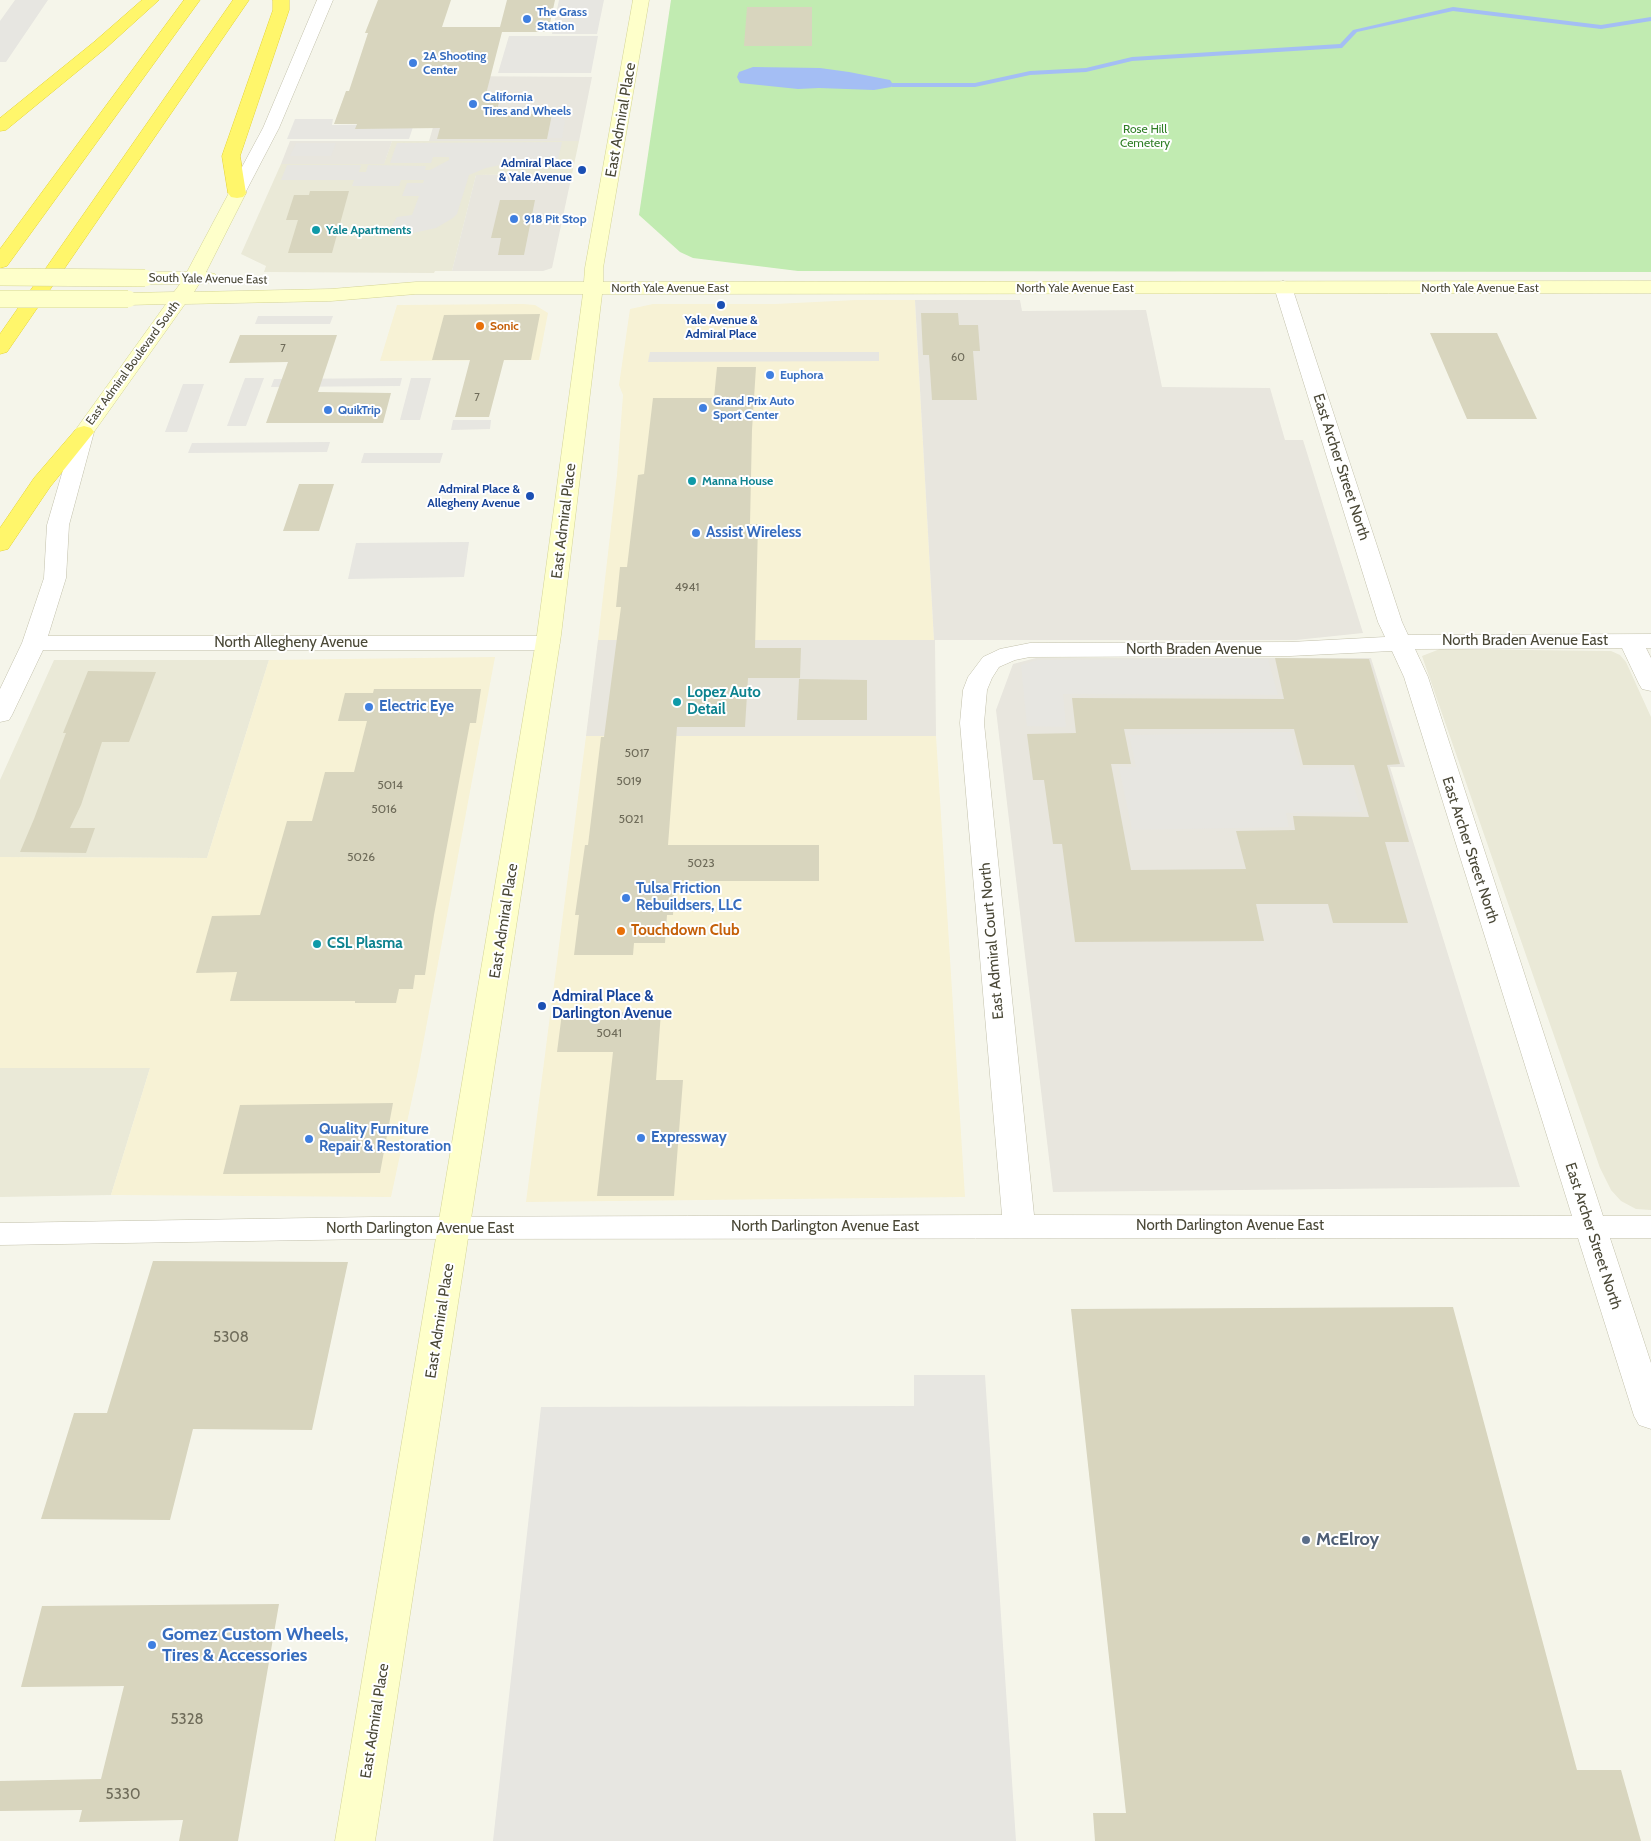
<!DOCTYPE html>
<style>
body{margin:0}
canvas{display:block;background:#f5f5ea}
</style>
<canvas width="1651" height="1841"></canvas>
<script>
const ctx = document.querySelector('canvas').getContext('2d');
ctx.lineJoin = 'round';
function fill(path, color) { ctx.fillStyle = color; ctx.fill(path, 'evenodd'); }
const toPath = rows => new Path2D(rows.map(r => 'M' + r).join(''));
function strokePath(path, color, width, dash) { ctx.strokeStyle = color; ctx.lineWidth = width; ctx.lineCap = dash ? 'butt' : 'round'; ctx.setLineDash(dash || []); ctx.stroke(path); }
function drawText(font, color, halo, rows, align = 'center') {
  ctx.font = font + ' Cabin,sans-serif'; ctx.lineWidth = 4; ctx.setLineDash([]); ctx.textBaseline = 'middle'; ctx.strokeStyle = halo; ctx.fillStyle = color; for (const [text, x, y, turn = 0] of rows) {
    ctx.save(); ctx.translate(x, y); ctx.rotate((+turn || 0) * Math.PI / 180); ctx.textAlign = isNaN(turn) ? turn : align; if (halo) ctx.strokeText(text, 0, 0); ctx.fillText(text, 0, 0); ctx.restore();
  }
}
fill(toPath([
 [392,141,579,141,572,174,476,175,452,271,435,271,434,273,264,272,266,266,241,254,281,164,384,163],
 [1440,649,1611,651,1620,655,1626,662,1651,717,1651,1210,1636,1209,1621,1201,1611,1190,1600,1168,1422,656],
 [54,660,269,660,207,858,0,857,0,780],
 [0,1068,150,1068,111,1195,0,1197]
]), '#eae9d7');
fill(toPath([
 [856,300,915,300,934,640,598,640,617,475,623,395,619,385,630,309,653,304,775,304],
 [523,304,535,305,548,313,539,360,380,361,397,305],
 [495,657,418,1071,391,1197,111,1195,150,1068,0,1068,0,857,207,858,269,660],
 [586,736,936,736,965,1197,526,1202]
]), '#f7f2d5');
fill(toPath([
 [448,76,592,77,579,141,429,141],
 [290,141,392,141,384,164,281,164],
 [572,174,552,268,543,271,452,271,476,175],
 [915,300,1020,300,1022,311,1146,310,1162,387,1270,388,1285,440,1303,440,1363,633,1296,640,935,640,936,736,586,736,598,640,934,640],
 [1036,658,1371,658,1405,767,1390,767,1520,1187,1053,1192,996,710,1013,664]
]), '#e8e6de');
fill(toPath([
 [671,0,1651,0,1651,272,798,271,693,258,680,252,639,215]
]), '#c1ebb1');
fill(toPath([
 [15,0,48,0,6,62,0,62,0,21],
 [559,0,604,0,597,34,552,34],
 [509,36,598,36,591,73,498,73],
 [554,108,567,108,562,138,548,138],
 [295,119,333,119,332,125,414,124,409,139,287,139],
 [562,142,557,164,505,164,486,168,469,175,457,214,453,218,436,228,413,233,387,234,397,217,412,215,419,196,402,196,407,183,423,183,424,180,401,180,399,186,352,186,354,180,281,180,287,165,361,165,359,172,366,172,368,165,426,166,425,170,430,170,449,160,449,157,433,157,431,163,390,163,397,143],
 [296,143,336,143,331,156,290,156],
 [258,316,333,316,330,324,255,324],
 [650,352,879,352,879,361,648,362],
 [245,378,264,378,246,426,227,426],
 [402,378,400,386,271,387,274,379],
 [411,378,431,378,420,420,400,420],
 [183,384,204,384,187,432,165,432],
 [453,420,491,420,490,429,451,430],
 [330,442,327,452,188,453,192,443],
 [364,453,443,453,440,463,361,463],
 [469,542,464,577,348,579,356,543],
 [1268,659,1278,695,1063,694,1066,727,1027,726,1021,665,1037,660],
 [1290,732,1301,768,1348,767,1362,812,1286,813,1289,827,1132,830,1119,767,1136,767,1129,735],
 [914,1375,985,1375,1016,1841,493,1841,541,1407,914,1406]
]), '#e7e6e1');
fill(toPath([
 [753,67,820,68,849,72,890,80,892,83,891,87,874,90,819,88,798,89,740,83,737,77,739,72]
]), '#a4bef4');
fill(toPath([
 [1453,7,1601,25,1651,17,1651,21,1601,29,1453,11,1357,32,1342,48,1132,61,1086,72,1030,75,975,87,892,87,889,85,892,83,975,83,1030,71,1086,68,1132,57,1340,44,1353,30,1453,7]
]), '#a4bef4');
fill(toPath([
 [378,0,451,0,442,27,500,27,507,0,555,0,548,32,502,32,486,94,501,94,496,114,552,114,547,139,437,139,440,128,355,129,357,124,334,124,346,91,349,91,368,33,365,33],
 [747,7,812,7,812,46,744,46],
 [310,191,349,191,332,253,288,253,298,220,286,220,294,195,309,195],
 [500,200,535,200,524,255,498,255,501,238,491,238],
 [921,313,958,313,959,325,978,325,980,351,973,351,977,400,932,400,929,355,923,355],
 [540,314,531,360,504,360,489,417,455,417,470,360,432,360,444,315],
 [1430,333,1497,333,1537,419,1467,419],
 [240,335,337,335,318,392,391,393,383,423,266,423,288,362,229,363],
 [717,367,756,367,752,430,750,524,758,524,755,648,801,648,800,678,748,678,745,727,677,727,668,845,819,845,819,881,675,881,673,915,667,915,665,943,634,943,633,955,574,955,579,915,575,915,585,845,588,845,601,737,604,737,621,607,616,607,620,567,627,567,638,475,644,474,653,398,714,398],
 [299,484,334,484,319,531,283,531],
 [1275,658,1369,659,1400,764,1387,765,1409,842,1385,842,1408,923,1333,923,1328,904,1256,904,1264,941,1075,942,1062,844,1053,844,1044,780,1033,780,1027,734,1076,733,1072,698,1284,699],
 [1124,729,1294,729,1303,765,1354,765,1369,817,1293,816,1295,830,1236,831,1246,869,1131,870,1111,764,1131,764],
 [88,671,156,672,129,742,102,742,81,805,70,828,95,828,86,853,20,852,34,819,66,733,63,733],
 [799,679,867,680,867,720,797,720],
 [374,689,481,689,476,723,470,723,434,915,425,975,415,975,413,989,399,989,396,1003,355,1003,355,1001,230,1001,237,972,196,973,212,916,260,915,287,821,312,821,325,772,354,772,367,721,338,721,345,693,373,693],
 [661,1012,656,1080,683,1080,674,1196,597,1196,613,1052,557,1052,562,1013],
 [393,1103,380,1173,223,1174,240,1105],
 [153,1261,348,1262,312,1430,193,1429,170,1520,41,1519,74,1413,107,1413],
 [1453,1307,1577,1770,1621,1770,1641,1841,1095,1841,1093,1813,1126,1813,1071,1309],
 [279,1604,238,1841,179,1841,183,1820,79,1822,82,1810,0,1811,0,1781,101,1779,124,1686,21,1687,42,1606]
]), '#d8d5be');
const minor = toPath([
 [317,0,333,0,279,128,243,197,237,198,231,197,228,193,263,128,317,0],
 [1283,281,1290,283,1292,287,1402,622,1408,635,1651,634,1651,648,1646,648,1651,658,1651,691,1642,689,1639,684,1622,648,1415,649,1428,677,1603,1216,1651,1216,1651,1238,1610,1238,1651,1363,1651,1429,1639,1425,1634,1416,1578,1238,373,1239,0,1245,0,1223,373,1217,1002,1215,960,723,963,690,968,677,983,657,1000,649,1030,643,1290,642,1385,637,1378,622,1274,287,1276,283,1283,281],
 [1392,651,1404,677,1572,1216,1034,1215,984,723,987,690,992,678,999,667,1015,660,1030,657,1290,656,1392,651],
 [84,426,91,428,94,432,69,525,66,578,48,636,548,636,556,638,560,643,556,648,548,650,43,650,12,715,9,720,0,722,0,689,22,643,44,578,47,525,74,432,77,428,84,426]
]);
const secondary = toPath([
 [633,0,649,0,603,268,603,282,1651,281,1651,293,602,294,561,635,375,1841,335,1841,537,635,583,294,416,294,331,301,185,304,91,436,84,438,77,436,74,432,166,304,128,305,121,303,118,299,121,295,128,293,174,292,180,284,145,284,138,282,136,278,138,274,145,272,187,272,231,189,237,188,243,189,246,193,206,272,215,274,217,278,215,282,199,284,194,292,331,289,416,282,584,282,585,268,633,0]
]);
const motorway = toPath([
 [142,0,159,0,106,48,6,130,0,131,0,118,94,42,142,0],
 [184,0,200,0,7,266,0,268,0,249,184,0],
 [233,0,249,0,7,352,0,354,0,334,233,0],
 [273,0,289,0,289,10,240,156,246,193,243,197,237,198,231,197,228,193,222,156,273,10,273,0],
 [84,426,91,428,94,432,50,487,8,549,0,551,0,528,34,478,77,428,84,426]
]);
strokePath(minor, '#c2c0ab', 1);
strokePath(secondary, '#d4d496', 1);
strokePath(motorway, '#e4d335', 1);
fill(minor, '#fff');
fill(secondary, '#feffca');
fill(motorway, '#fff66b');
const secondaryBridge = toPath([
 [0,277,145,278],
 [0,299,128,299]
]);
strokePath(secondaryBridge, '#d4d496', 18, []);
strokePath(secondaryBridge, '#feffca', 17);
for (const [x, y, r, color] of [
 [527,19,5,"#3f7fe0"],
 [413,63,5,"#3f7fe0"],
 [473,104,5,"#3f7fe0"],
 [582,170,5,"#1a4fb4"],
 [514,219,5,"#3f7fe0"],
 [316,230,5,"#0f9aa8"],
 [721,305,5,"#1a4fb4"],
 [480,326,5,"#e8710a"],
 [770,375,5,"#3f7fe0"],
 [703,408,5,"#3f7fe0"],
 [328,410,5,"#3f7fe0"],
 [692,481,5,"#0f9aa8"],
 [530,496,5,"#1a4fb4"],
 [696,533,5,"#3f7fe0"],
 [677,702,5,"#0f9aa8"],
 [369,707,5,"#3f7fe0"],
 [626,898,5,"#3f7fe0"],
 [621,931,5,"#e8710a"],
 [317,944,5,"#0f9aa8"],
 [542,1006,5,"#1a4fb4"],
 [641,1138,5,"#3f7fe0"],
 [309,1139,5,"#3f7fe0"],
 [1306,1540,5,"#5c6f8a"],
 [152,1645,5,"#3f7fe0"]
]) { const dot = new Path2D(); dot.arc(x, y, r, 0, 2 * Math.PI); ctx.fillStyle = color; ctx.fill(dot); strokePath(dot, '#fff', 2); }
drawText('11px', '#6e6b59', null, [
 ["7",283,349],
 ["60",958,358],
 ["7",477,398]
]);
drawText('bold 12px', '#366cbe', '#fff', [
 ["The Grass",537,12],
 ["Station",537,26],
 ["2A Shooting",423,56],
 ["Center",423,70],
 ["California",483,97],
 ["Tires and Wheels",483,111],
 ["918 Pit Stop",524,219],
 ["Euphora",780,375],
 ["Grand Prix Auto",713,401],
 ["Sport Center",713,415],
 ["QuikTrip",338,410]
], 'left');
drawText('12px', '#307f27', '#fff', [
 ["Rose Hill",1145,129],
 ["Cemetery",1145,143]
]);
drawText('bold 12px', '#164399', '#fff', [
 ["Admiral Place",572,163],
 ["& Yale Avenue",572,177],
 ["Yale Avenue &",721,320,"center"],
 ["Admiral Place",721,334,"center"],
 ["Admiral Place &",520,489],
 ["Allegheny Avenue",520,503]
], 'right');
drawText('bold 12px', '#0d838f', '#fff', [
 ["Yale Apartments",326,230],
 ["Manna House",702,481]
], 'left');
drawText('12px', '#4a4837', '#fff', [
 ["South Yale Avenue East",208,279,1],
 ["North Yale Avenue East",670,288],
 ["North Yale Avenue East",1075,288],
 ["North Yale Avenue East",1480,288],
 ["East Admiral Boulevard South",133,363,-54]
]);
drawText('bold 12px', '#c56008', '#fff', [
 ["Sonic",490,326]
], 'left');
drawText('12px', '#6e6b59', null, [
 ["4941",687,587],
 ["5017",637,753],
 ["5019",629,781],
 ["5014",390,785],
 ["5016",384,809],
 ["5021",631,819],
 ["5026",361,857],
 ["5023",701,863],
 ["5041",609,1033]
]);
drawText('15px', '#4a4837', '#fff', [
 ["East Admiral Place",621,120,-80],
 ["East Archer Street North",1341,467,72],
 ["East Admiral Place",564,521,-83],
 ["North Braden Avenue East",1525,641],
 ["North Allegheny Avenue",291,643],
 ["North Braden Avenue",1194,650],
 ["East Archer Street North",1470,850,72],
 ["East Admiral Place",504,921,-81],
 ["East Admiral Court North",992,941,-95],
 ["North Darlington Avenue East",1230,1226],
 ["North Darlington Avenue East",825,1227],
 ["North Darlington Avenue East",420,1229],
 ["East Archer Street North",1593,1236,72],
 ["East Admiral Place",440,1321,-81],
 ["East Admiral Place",375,1721,-81]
]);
drawText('bold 15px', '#366cbe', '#fff', [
 ["Assist Wireless",706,533],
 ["Electric Eye",379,707],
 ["Tulsa Friction",636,889],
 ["Rebuildsers, LLC",636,906],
 ["Quality Furniture",319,1130],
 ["Repair & Restoration",319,1147],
 ["Expressway",651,1138]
], 'left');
drawText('bold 15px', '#0d838f', '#fff', [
 ["Lopez Auto",687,693],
 ["Detail",687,710],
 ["CSL Plasma",327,944]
], 'left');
drawText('bold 15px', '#c56008', '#fff', [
 ["Touchdown Club",631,931]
], 'left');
drawText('bold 15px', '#164399', '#fff', [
 ["Admiral Place &",552,997],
 ["Darlington Avenue",552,1014]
], 'left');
drawText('15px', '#6e6b59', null, [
 ["5308",231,1338],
 ["5328",187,1720],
 ["5330",123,1795]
]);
drawText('bold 18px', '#4e5e75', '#fff', [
 ["McElroy",1316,1540]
], 'left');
drawText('bold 18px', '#366cbe', '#fff', [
 ["Gomez Custom Wheels,",162,1635],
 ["Tires & Accessories",162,1656]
], 'left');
</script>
